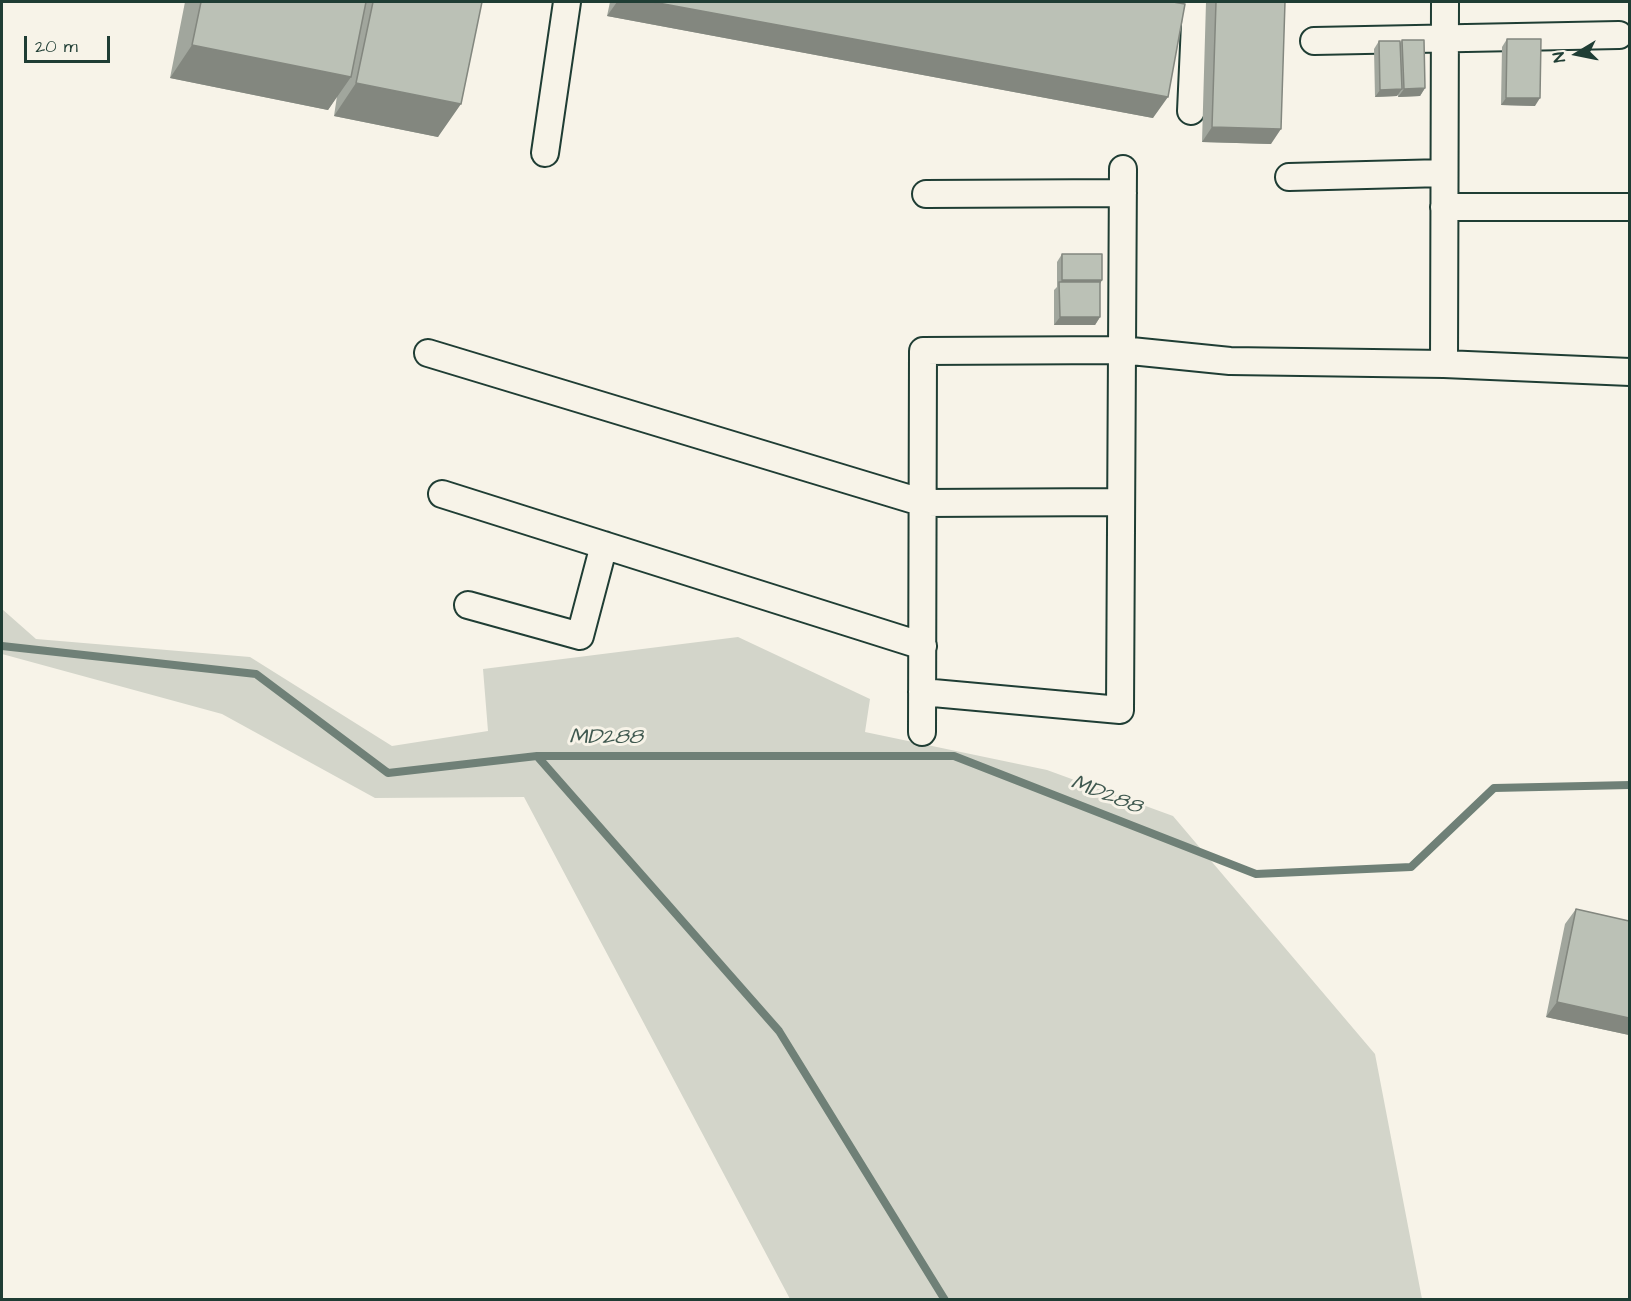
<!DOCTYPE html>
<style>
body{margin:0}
#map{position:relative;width:1631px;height:1301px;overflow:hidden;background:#f7f3e8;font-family:"Architects Daughter",sans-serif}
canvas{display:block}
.frame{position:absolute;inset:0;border:3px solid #1f3d34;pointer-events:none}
.north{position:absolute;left:1547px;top:24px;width:60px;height:60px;-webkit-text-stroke:4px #f7f3e8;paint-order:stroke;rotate:260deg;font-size:16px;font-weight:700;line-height:24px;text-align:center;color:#1f3d34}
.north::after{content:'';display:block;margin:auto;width:21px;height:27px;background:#1f3d34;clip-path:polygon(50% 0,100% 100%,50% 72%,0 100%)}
.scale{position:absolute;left:24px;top:36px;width:86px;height:27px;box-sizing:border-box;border:3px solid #1f3d34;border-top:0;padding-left:8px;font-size:18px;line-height:21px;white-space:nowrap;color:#1f3d34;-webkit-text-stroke:4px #f7f3e8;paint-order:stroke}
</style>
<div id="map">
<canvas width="1631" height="1301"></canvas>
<div class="frame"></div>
<div class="north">N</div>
<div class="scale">20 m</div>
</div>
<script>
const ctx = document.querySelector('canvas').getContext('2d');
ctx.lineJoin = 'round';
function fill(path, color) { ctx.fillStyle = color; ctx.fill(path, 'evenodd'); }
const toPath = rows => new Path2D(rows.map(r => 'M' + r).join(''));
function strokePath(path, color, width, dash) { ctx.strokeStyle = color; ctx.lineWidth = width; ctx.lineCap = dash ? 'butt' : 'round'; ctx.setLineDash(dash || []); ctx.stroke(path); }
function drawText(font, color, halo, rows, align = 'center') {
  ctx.font = font + ' "Architects Daughter",sans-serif'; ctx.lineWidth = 6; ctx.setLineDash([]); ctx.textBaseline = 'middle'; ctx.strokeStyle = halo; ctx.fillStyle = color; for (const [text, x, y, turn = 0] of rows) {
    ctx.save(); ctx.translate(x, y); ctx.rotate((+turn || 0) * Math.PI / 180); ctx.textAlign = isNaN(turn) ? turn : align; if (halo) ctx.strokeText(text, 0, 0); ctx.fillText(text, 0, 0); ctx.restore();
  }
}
fill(toPath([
 [2,609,36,639,250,657,392,746,488,731,483,669,738,637,870,699,865,732,1047,770,1173,816,1375,1054,1422,1299,790,1299,524,797,375,798,222,714,2,654]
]), '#d3d5ca');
strokePath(toPath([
 [2,646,256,674,388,773,537,756,779,1031,945,1300],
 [537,756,954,756,1256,874,1411,867,1494,788,1630,785]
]), '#6f8077', 8);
const minor = toPath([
 [1314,41,1619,35],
 [1191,111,1196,2],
 [545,153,567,2],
 [1289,177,1444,173],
 [926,194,1123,193],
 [1444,207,1630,207],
 [428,353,924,503,1121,502],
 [1444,364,1445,2],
 [442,494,923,646],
 [468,605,580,636,604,545],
 [922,692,1120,710,1123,169],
 [922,732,923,351,1121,350,1230,361,1444,364,1630,372]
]);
strokePath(minor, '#1f3d34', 30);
strokePath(minor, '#f7f3e8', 26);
fill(toPath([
 [185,2,482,2,438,137,334,116,337,96,328,110,170,78],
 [610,2,1175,2,1153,118,607,16],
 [1206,2,1285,2,1271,144,1202,142],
 [1507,39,1535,106,1501,105,1502,47],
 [1402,40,1425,88,1420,96,1398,97,1398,94,1397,96,1375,97,1374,49,1379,41,1400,43],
 [1062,254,1102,280,1100,284,1100,317,1095,325,1054,325,1054,290,1057,287,1057,262],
 [1576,909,1629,921,1629,1035,1546,1017,1565,924]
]), '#a1a69d');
fill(toPath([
 [617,2,653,2,1168,97,1153,118,607,16],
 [1318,2,1356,2,1355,3,1317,3],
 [192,45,351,77,328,110,170,78],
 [356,83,461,104,438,137,334,116],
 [1425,88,1420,96,1398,97,1404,89],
 [1402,89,1397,96,1375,97,1380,90],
 [1506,98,1540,98,1535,106,1501,105],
 [1212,127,1281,129,1271,144,1202,142],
 [1062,280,1102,280,1097,288,1059,284],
 [1060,317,1100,317,1095,325,1054,325],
 [1557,1002,1629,1018,1629,1035,1546,1017]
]), '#83877f');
const building = toPath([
 [201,2,366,2,351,77,192,45,201,2],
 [373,2,482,2,461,104,356,83,373,2],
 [653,2,1173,2,1185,4,1168,97,653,2],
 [1216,2,1285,2,1281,129,1212,127,1216,2],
 [1507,39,1541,39,1540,98,1506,98,1507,39],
 [1402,40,1424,40,1425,88,1404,89,1402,40],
 [1379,41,1400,41,1402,89,1380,90,1379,41],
 [1062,254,1102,254,1102,280,1062,280,1062,254],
 [1059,282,1100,282,1100,317,1060,317,1059,282],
 [1576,909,1629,921,1629,1018,1557,1002,1576,909]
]);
fill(building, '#bbc1b6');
strokePath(building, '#83877f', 1.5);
drawText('italic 22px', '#405950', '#f7f3e8', [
 ["MD288",606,738],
 ["MD288",1106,796,21]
]);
</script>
